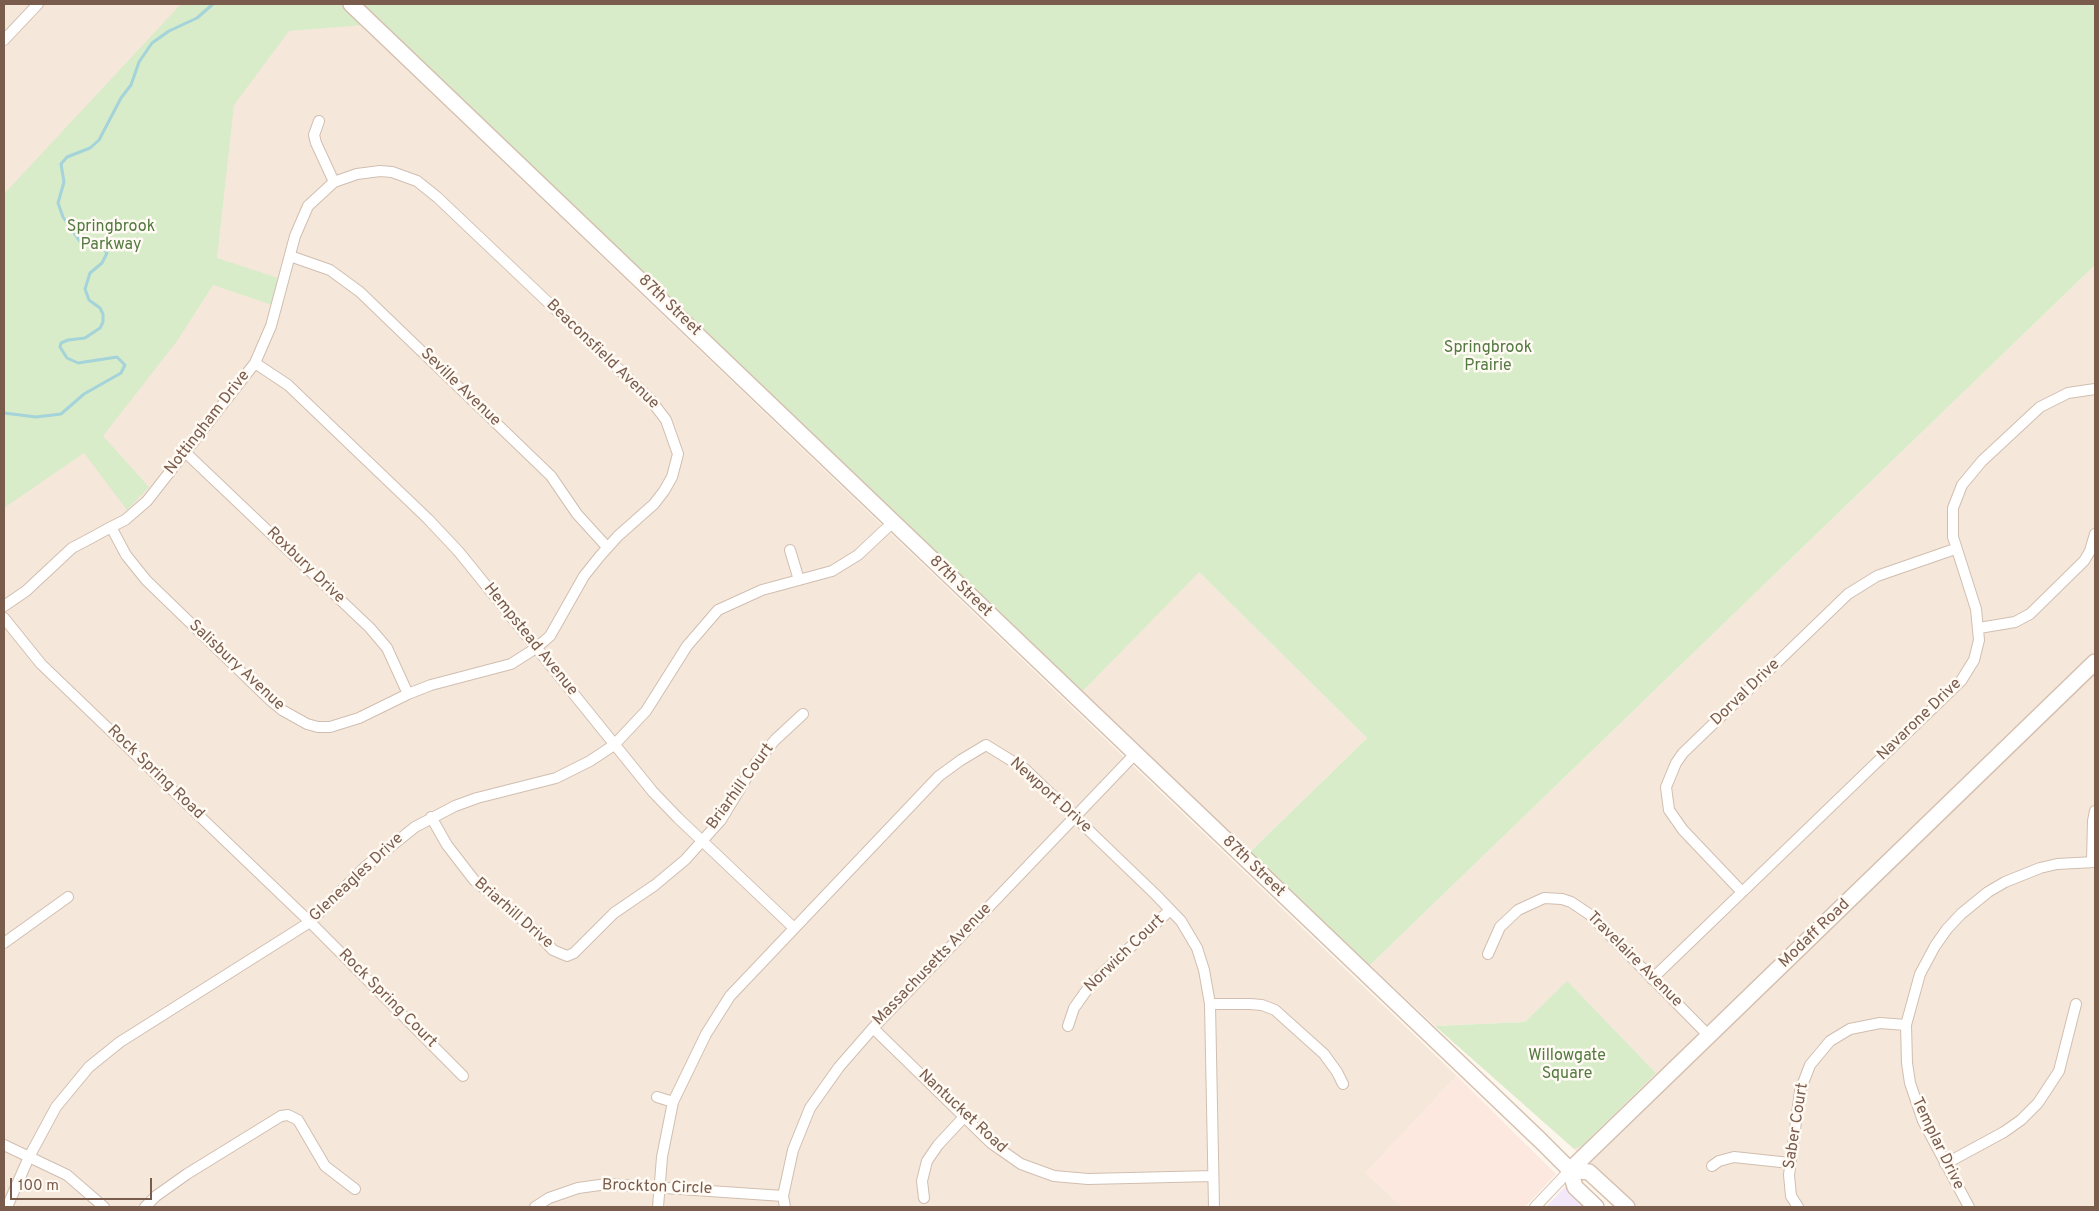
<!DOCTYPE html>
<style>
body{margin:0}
#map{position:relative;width:2099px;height:1211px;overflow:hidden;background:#fdf6ec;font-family:Overpass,sans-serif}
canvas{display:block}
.frame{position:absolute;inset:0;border:5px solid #7a5c4d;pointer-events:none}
.scale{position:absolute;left:10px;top:1178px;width:142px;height:22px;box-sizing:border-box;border:2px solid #7a5c4d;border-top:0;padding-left:6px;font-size:15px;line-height:18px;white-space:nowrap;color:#7a5c4d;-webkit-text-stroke:4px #fffaf3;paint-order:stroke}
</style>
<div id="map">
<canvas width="2099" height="1211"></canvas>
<div class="frame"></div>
<div class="scale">100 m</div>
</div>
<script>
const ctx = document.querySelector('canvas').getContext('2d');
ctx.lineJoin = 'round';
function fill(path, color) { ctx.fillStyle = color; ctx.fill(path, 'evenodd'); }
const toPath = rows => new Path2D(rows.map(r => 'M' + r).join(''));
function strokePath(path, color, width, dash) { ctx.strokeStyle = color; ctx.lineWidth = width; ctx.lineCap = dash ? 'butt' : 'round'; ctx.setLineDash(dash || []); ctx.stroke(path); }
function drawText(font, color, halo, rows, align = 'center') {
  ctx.font = font + ' Overpass,sans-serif'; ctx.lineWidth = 5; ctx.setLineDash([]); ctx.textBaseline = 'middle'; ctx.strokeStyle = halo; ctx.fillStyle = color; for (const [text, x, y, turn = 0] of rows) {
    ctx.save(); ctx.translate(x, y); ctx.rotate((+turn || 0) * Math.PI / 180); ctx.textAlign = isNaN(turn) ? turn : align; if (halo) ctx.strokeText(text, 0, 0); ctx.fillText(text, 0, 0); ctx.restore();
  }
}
fill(toPath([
 [4,4,338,4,1457,1076,1366,1173,1403,1207,4,1207],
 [2095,265,2095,1207,1637,1207,1574,1149,1582,1146,1656,1073,1567,982,1525,1022,1435,1026,1370,965],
 [1198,571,1367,738,1249,853,1081,693]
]), '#f5e8da');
fill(toPath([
 [1457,1076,1556,1174,1525,1207,1403,1207,1366,1173]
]), '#fde8e0');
fill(toPath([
 [1566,1186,1588,1207,1546,1207]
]), '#f3e8fa');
fill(toPath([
 [181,4,342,4,364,25,289,31,234,105,217,258,278,278,272,305,213,285,177,341,103,436,149,487,127,510,84,453,4,508,4,194],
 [360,4,2095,4,2095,265,1369,966,1249,853,1367,738,1199,572,1081,693],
 [1567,981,1656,1073,1582,1146,1574,1149,1435,1026,1525,1022]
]), '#d8ecc9');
strokePath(toPath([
 [4,413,36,417,61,414,84,394,121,373,125,365,117,357,78,363,67,358,60,347,61,343,68,340,85,338,100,328,103,322,103,314,100,308,89,300,85,289,90,273,102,263,107,253,102,247,81,243,63,217,58,203,64,182,61,164,67,157,90,148,99,140,121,98,131,85,139,62,152,43,169,31,197,18,213,4]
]), '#a5d3da', 3);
const street = toPath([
 [4,40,38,4],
 [319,121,314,135,316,143,334,182],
 [290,256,330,270,360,292,551,476,577,514,607,547],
 [255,363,288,385,428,519,459,552,653,792,678,818,794,928],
 [185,452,370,628,387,648,408,694],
 [790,550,799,580],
 [4,606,26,591,72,548,91,538,111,527,125,520,147,501,255,363,271,326,295,236,308,206,334,182,357,174,380,171,392,172,417,181,437,197,650,399,666,420,678,454,672,477,664,491,654,504,618,536,600,556,584,576,550,636,536,648,511,664,431,685,408,694,359,718,330,727,318,727,307,724,282,710,270,700,146,580,126,555,111,527],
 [4,618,41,664,310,922,463,1076],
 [1979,628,2015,622,2030,614,2084,561,2090,551,2095,534],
 [431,817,447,845,474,880,533,929,553,950,567,956,574,953,614,913,655,885,685,860,721,820,755,764,775,740,803,714],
 [2092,862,2093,821,2095,811],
 [1742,892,1683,830,1669,810,1666,787,1676,763,1683,753,1848,594,1877,576,1955,549],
 [4,943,68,897],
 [1488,954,1500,927,1518,910,1544,898,1562,899,1571,902,1589,914,1709,1036],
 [1652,979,1961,681,1974,660,1979,640,1976,609,1953,537,1953,508,1962,485,1982,461,2040,407,2068,393,2095,389],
 [1210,1004,1250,1004,1262,1005,1275,1010,1324,1054,1337,1072,1343,1084],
 [1068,1026,1074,1008,1091,984,1170,910],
 [873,1028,991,1143,1021,1164,1054,1176,1088,1179,1213,1176],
 [657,1097,673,1102],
 [4,1145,67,1175,104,1207],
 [1945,1164,2004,1132,2021,1120,2038,1103,2059,1071,2076,1004],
 [1712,1166,1719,1161,1734,1157,1790,1163],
 [924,1198,922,1181,927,1161,938,1145,964,1117],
 [7,1207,29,1157,56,1107,89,1067,120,1042,310,922,365,867,415,827,455,806,477,798,556,778,590,761,614,745,646,711,687,646,718,610,762,590,832,571,858,555,892,523],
 [145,1207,156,1196,187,1174,281,1116,288,1115,298,1120,325,1166,355,1189],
 [535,1207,549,1198,578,1188,607,1184,783,1196],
 [658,1207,662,1157,673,1102,706,1034,730,996,939,776,961,760,986,745,1025,769,1155,894,1181,921,1197,948,1204,970,1210,1004,1214,1207],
 [785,1207,783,1196,793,1150,810,1108,839,1067,873,1028,1135,754],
 [1535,1207,1570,1170],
 [1798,1207,1791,1196,1789,1175,1800,1091,1810,1065,1830,1041,1850,1029,1880,1023,1906,1025],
 [1969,1207,1923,1121,1910,1083,1907,1063,1906,1025,1920,974,1935,946,1947,929,1961,914,1988,892,2005,882,2040,868,2057,864,2095,862]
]);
const secondary = toPath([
 [351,4,1541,1141,1570,1170,1575,1187,1596,1207],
 [1570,1170,2095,662],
 [1570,1170,1589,1172,1627,1207]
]);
strokePath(street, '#d1beb0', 12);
strokePath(secondary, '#d6c0b0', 18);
strokePath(street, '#fff', 10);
strokePath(secondary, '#fff', 15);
drawText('16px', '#537a41', '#fffaf3', [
 ["Springbrook",111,228],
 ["Parkway",111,246],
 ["Springbrook",1488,349],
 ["Prairie",1488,367],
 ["Willowgate",1567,1057],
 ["Square",1567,1075]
]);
drawText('16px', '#7a5c4d', '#fffaf3', [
 ["87th Street",669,306,44],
 ["Beaconsfield Avenue",602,355,44],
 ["Seville Avenue",460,388,44],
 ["Nottingham Drive",208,423,-52],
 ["Roxbury Drive",305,566,44],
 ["87th Street",960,587,44],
 ["Hempstead Avenue",530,640,51],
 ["Salisbury Avenue",236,666,43],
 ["Dorval Drive",1746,693,-44],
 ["Navarone Drive",1920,720,-44],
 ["Rock Spring Road",155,773,44],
 ["Briarhill Court",741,787,-54],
 ["Newport Drive",1050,796,42],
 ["87th Street",1253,867,44],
 ["Gleneagles Drive",357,878,-43],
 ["Briarhill Drive",513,914,41],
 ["Modaff Road",1815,934,-44],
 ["Norwich Court",1125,954,-44],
 ["Travelaire Avenue",1634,960,45],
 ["Massachusetts Avenue",933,965,-46],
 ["Rock Spring Court",387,999,45],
 ["Nantucket Road",962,1112,43],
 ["Saber Court",1797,1126,-81],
 ["Templar Drive",1937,1144,64],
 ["Brockton Circle",657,1188,2]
]);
</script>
